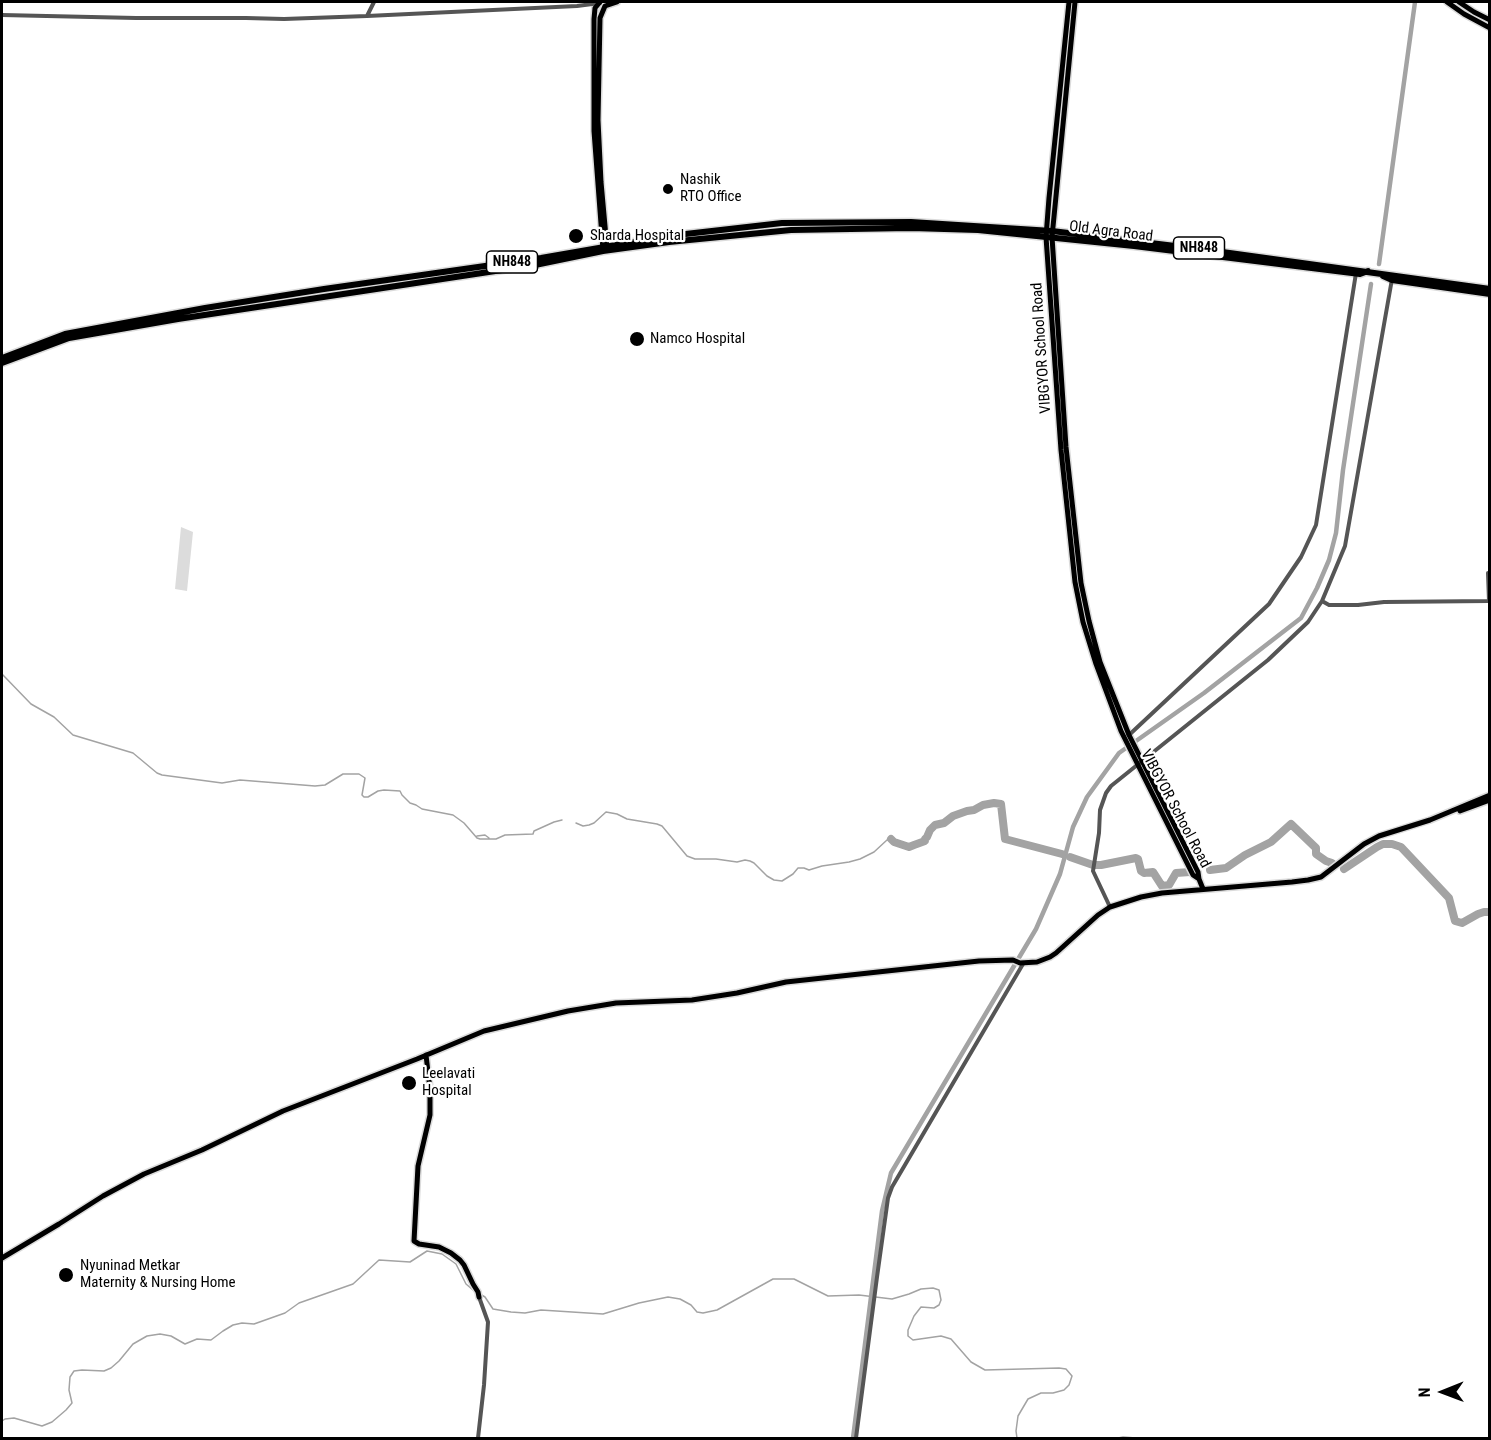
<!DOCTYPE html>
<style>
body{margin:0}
#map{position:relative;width:1491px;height:1440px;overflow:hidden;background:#fff;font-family:"Roboto Condensed",sans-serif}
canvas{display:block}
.frame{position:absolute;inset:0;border:3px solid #000;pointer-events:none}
.north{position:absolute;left:1413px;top:1362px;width:60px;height:60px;-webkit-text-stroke:4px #fff;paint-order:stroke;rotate:269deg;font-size:16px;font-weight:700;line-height:24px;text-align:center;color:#000}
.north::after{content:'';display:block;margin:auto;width:21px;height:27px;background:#000;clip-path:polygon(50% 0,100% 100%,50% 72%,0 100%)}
</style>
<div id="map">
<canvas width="1491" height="1440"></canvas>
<div class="frame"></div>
<div class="north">N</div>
</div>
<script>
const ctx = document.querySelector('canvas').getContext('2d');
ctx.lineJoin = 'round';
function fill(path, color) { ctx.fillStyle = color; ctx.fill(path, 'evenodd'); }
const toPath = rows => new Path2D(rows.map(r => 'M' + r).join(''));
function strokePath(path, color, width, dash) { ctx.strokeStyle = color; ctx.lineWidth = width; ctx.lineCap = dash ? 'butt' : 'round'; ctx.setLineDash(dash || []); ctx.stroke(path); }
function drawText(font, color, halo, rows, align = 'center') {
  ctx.font = font + ' "Roboto Condensed",sans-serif'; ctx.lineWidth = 4.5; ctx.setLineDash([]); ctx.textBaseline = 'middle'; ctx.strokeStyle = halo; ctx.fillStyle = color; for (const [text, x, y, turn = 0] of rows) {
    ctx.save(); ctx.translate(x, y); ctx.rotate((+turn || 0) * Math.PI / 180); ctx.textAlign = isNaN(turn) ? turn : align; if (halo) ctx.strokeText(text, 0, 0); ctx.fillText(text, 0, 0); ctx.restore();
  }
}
fill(toPath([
 [181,527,193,532,187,591,175,589]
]), '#dcdcdc');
strokePath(toPath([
 [2,674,31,704,54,717,73,735,133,753,157,773,162,775,222,783,240,780,315,786,325,785,343,774,359,774,365,778,362,795,364,797,368,797,378,791,384,790,400,791,402,795,410,803,416,805,422,809,453,815,464,823,477,838,480,839,496,839,505,835,533,834,534,831,554,822,562,820],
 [576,823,583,826,589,825,594,823,606,812,617,814,627,819,657,824,662,826,687,856,695,859,716,859,737,862,745,860,750,861,754,863,767,876,774,880,782,881,793,874,798,868,804,868,809,870,822,866,849,862,860,859,874,852,887,840,891,839],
 [477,836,485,835,489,838],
 [480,1294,485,1297,493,1309,511,1312,525,1313,541,1310,603,1314,639,1303,668,1297,680,1299,691,1305,697,1312,703,1313,717,1310,773,1279,794,1279,828,1296,859,1295,892,1299,909,1294,921,1289,933,1288,939,1290,941,1300,939,1305,934,1308,921,1307,914,1316,908,1330,908,1336,913,1340,941,1336,951,1339,971,1362,985,1370,1059,1368,1066,1369,1072,1376,1069,1385,1064,1390,1053,1393,1041,1393,1028,1399,1018,1416,1016,1431,1017,1438],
 [2,1421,5,1419,14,1418,42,1426,52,1422,66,1410,72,1403,69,1390,70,1377,74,1371,82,1370,104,1371,111,1368,119,1361,133,1344,147,1336,160,1334,171,1336,185,1344,197,1339,211,1340,223,1331,233,1325,242,1323,254,1324,285,1313,299,1303,353,1284,379,1260,410,1262,427,1251,442,1254,456,1264,466,1284,473,1290],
 [1118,1438,1123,1437,1136,1438]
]), '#a3a3a3', 1.5);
strokePath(toPath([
 [1379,264,1415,2],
 [853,1438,882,1211,891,1173,1036,929,1060,874,1073,827,1087,797,1119,753,1204,693,1301,618,1317,588,1329,560,1336,533,1343,470,1371,284]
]), '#a3a3a3', 4.5);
strokePath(toPath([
 [891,839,894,842,909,847,914,845,925,841,925,839,927,837,930,830,935,825,944,823,953,816,967,811,974,810,983,805,994,803,1001,804,1005,839,1062,854],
 [1070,857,1093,865,1101,865,1136,858,1138,859,1141,871,1144,873,1153,872,1162,886,1169,885,1176,873,1190,872],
 [1344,869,1377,847,1383,844,1392,844,1401,847,1449,898,1455,921,1462,923,1478,914,1484,912,1490,912],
 [1210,870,1226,868,1245,855,1271,842,1291,824,1316,848,1316,854,1326,861,1332,863]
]), '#a3a3a3', 8);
const major = toPath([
 [600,2,595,8,594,19,594,131,603,250],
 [1069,2,1049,198,1046,237,1061,450,1075,582,1083,622,1096,664,1121,731,1193,875,1199,879],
 [1075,2,1052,237,1066,447,1081,583,1089,621,1100,662,1129,735,1198,872,1199,879,1203,889],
 [1447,2,1464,14,1490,28],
 [1459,2,1474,12,1490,20],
 [607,248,601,182,598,120,600,18,605,6,617,2],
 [1460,811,1490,800],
 [426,1055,430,1089,430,1115,418,1166,414,1241,419,1244,439,1247,451,1253,460,1260,464,1265,473,1284,478,1292,479,1297],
 [2,1258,59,1224,103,1196,144,1174,202,1150,283,1111,417,1059,484,1031,568,1011,616,1003,692,1000,737,993,786,982,979,961,1013,960,1020,963,1037,962,1050,957,1056,953,1098,915,1110,907,1141,897,1162,893,1292,882,1308,880,1321,877,1364,844,1379,836,1430,820,1490,795]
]);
const highway = toPath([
 [1383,276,1392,280,1490,294],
 [2,358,65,334,205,308,324,289,541,258,668,236,782,223,911,222,1052,231,1208,250,1490,289],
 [2,363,69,338,178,319,535,265,603,251,669,242,791,230,911,228,978,230,1134,246,1360,274,1368,271]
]);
strokePath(major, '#dbdbdb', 8);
strokePath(highway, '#dbdbdb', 9);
strokePath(toPath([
 [2,15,136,18,246,18,284,19,367,16,577,6,600,3],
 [367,16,374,2],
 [1392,279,1345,546,1322,601,1329,605,1358,605,1384,602,1489,601,1488,573,1490,573],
 [1129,735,1269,604,1301,557,1316,525,1356,273],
 [1110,907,1093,871,1099,833,1100,810,1106,793,1111,786,1268,660,1308,622,1322,601],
 [478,1438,484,1385,488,1322,479,1297],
 [856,1438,877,1277,888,1198,892,1187,1023,964]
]), '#555', 4);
strokePath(major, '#000', 5);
strokePath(highway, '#000', 6);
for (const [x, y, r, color] of [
 [668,189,6,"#000"],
 [576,236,8,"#000"],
 [637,339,8,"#000"],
 [409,1083,8,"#000"],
 [66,1275,8,"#000"]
]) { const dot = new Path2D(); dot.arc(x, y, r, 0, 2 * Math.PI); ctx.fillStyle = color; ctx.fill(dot); strokePath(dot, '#fff', 2); }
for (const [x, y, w] of [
 [1199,248,51],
 [512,262,51]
]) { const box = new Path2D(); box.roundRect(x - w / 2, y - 11, w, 22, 4.5); ctx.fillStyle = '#fff'; ctx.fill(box); strokePath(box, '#000', 1.5); }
drawText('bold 14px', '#000', null, [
 ["NH848",1199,248],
 ["NH848",512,262]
]);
drawText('15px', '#000', '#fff', [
 ["Nashik",680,180],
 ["RTO Office",680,197],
 ["Sharda Hospital",590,236],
 ["Namco Hospital",650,339],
 ["Leelavati",422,1074],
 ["Hospital",422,1091],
 ["Nyuninad Metkar",80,1266],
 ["Maternity & Nursing Home",80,1283]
], 'left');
drawText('15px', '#000', '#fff', [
 ["Old Agra Road",1111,232,7],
 ["VIBGYOR School Road",1042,348,-94],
 ["VIBGYOR School Road",1175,809,62]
]);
</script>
